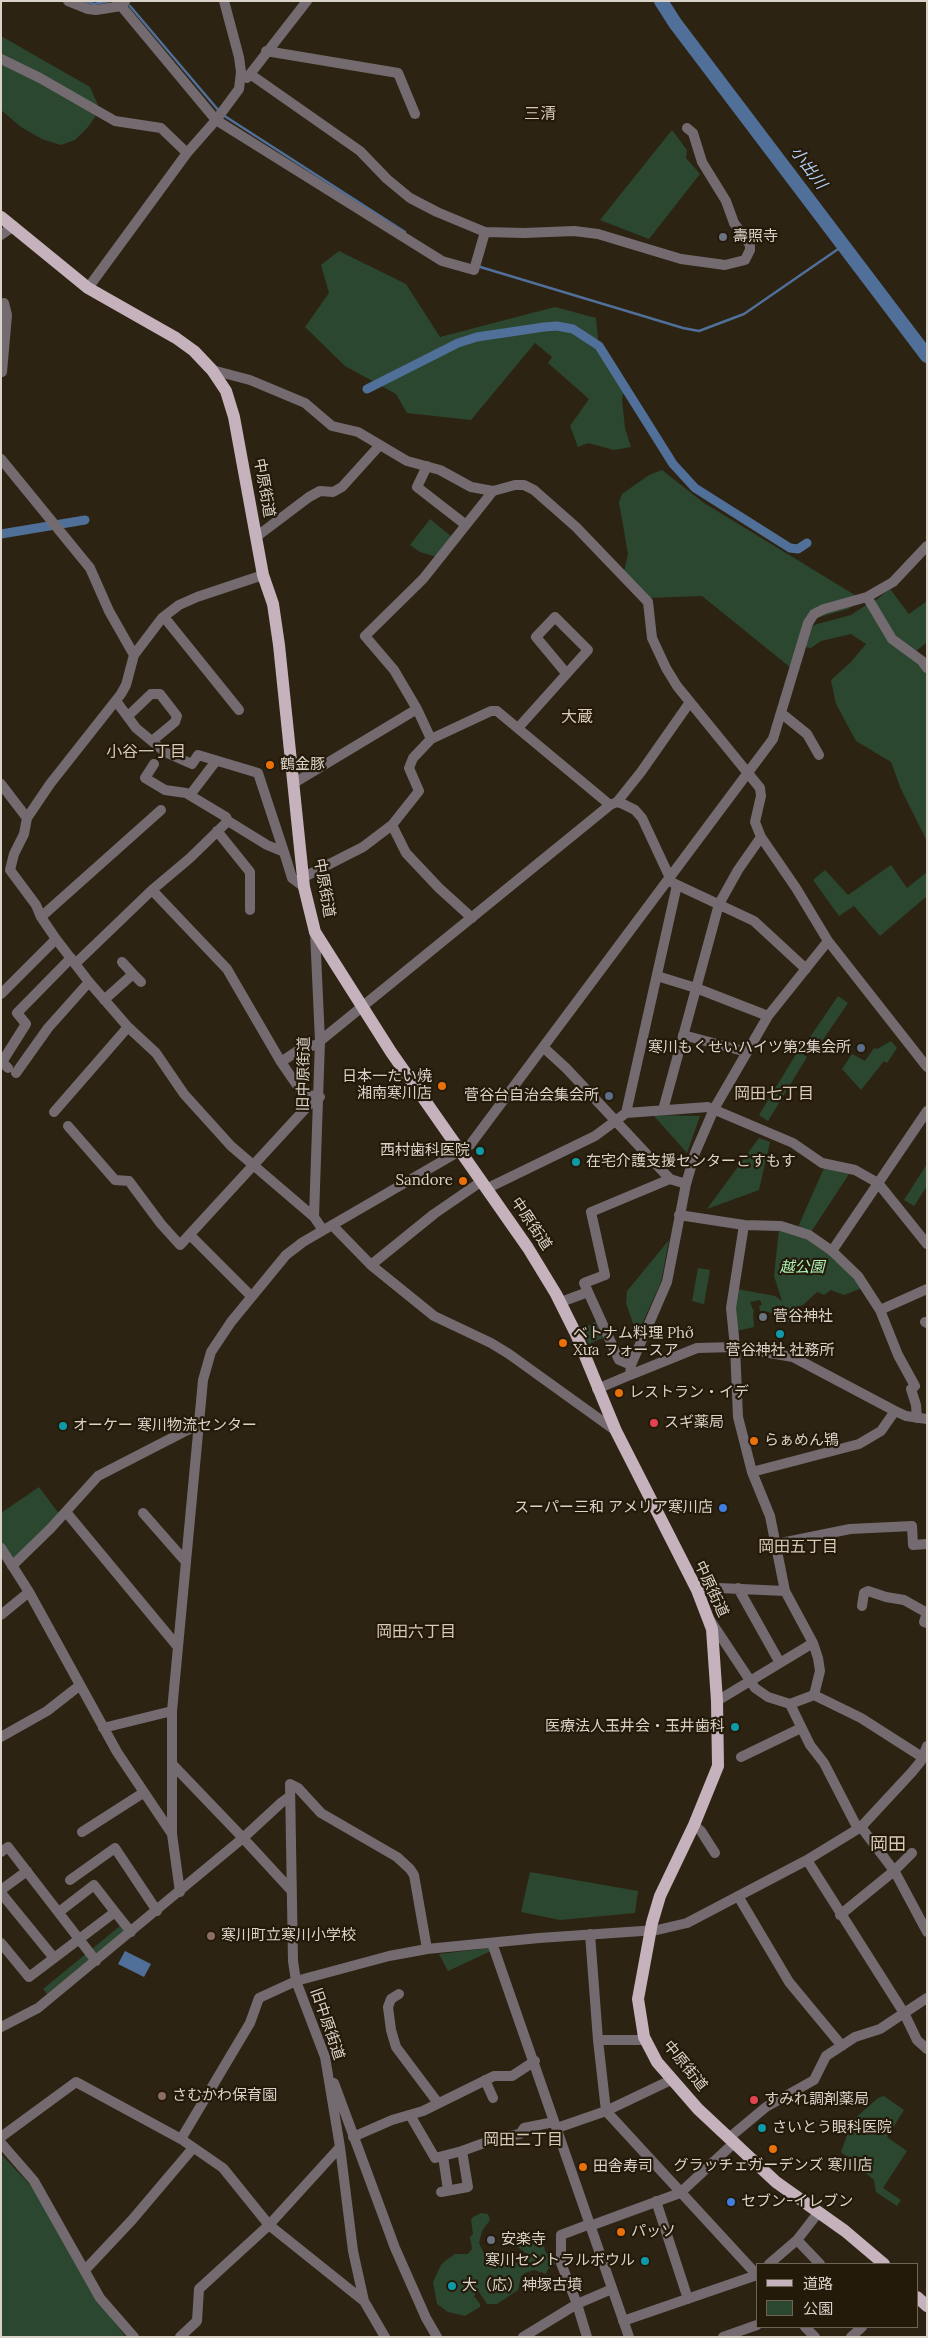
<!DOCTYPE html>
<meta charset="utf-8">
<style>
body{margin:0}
#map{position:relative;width:928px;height:2338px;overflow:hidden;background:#2d2313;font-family:Lora,"Noto Sans JP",serif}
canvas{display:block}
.frame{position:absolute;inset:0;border:2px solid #dad3c9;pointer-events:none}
.legend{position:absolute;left:756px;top:2263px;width:162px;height:65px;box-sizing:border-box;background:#241a0a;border:1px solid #6d6456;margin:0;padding:6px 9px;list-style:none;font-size:15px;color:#dad3c9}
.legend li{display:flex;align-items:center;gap:10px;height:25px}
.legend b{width:25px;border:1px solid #6d6456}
</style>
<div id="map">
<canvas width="928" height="2338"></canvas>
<div class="frame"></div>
<ul class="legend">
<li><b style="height:6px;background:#c5b2bc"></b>道路</li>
<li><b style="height:14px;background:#2b4730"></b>公園</li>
</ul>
</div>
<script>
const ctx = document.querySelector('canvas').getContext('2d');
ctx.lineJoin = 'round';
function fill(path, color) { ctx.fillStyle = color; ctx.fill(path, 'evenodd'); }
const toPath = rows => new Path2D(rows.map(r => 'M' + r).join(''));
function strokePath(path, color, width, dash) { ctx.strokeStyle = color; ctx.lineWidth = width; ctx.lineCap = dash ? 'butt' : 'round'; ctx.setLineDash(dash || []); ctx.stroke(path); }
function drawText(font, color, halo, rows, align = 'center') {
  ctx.font = font + ' Lora,"Noto Sans JP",serif'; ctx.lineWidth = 4.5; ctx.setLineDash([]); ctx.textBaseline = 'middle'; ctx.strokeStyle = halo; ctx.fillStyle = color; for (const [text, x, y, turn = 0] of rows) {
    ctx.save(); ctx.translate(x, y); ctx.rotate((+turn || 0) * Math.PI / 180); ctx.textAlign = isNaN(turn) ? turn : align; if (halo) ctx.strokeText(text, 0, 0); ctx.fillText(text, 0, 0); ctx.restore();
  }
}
fill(toPath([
 [1,36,90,87,98,105,95,117,88,127,75,140,61,145,42,139,21,127,1,110],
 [672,130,687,150,686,158,700,174,649,239,600,220],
 [339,251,406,284,440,337,555,307,596,318,599,349,624,389,622,400,625,428,631,447,614,450,588,443,578,447,570,426,589,399,548,363,552,357,535,343,471,420,407,413,396,394,345,366,305,327,329,293,321,265],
 [662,470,704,503,863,600,848,609,806,621,791,668,702,596,647,598,624,571,628,554,619,502,622,494,649,475],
 [430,519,452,537,437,557,420,552,410,545],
 [890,589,909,614,927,601,927,642,915,652,894,637,872,603],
 [866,605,927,673,927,841,901,789,891,762,856,741,836,704,831,680,851,662,866,644,851,634,821,641,811,648,804,647,810,626,851,615],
 [891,865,907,888,927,872,927,896,880,936,854,906,839,916,813,880,825,870,848,895],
 [838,996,848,1003,818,1047,808,1040],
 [891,1041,897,1048,887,1063,884,1061,861,1090,842,1069,852,1054,865,1061,874,1048,877,1049],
 [798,1051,807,1057,768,1121,759,1115],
 [653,1115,700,1116,687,1153],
 [759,1138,770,1142,759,1190,707,1209],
 [927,1164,927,1186,914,1206,904,1200],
 [824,1168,849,1174,811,1232,798,1227],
 [779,1229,810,1240,831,1253,862,1288,844,1295,831,1290,824,1295,817,1292,803,1305,794,1307,797,1308,787,1324,769,1312,760,1311,759,1306,762,1305,760,1300,750,1302,754,1312,753,1313,754,1327,736,1331,734,1310,737,1289,775,1296,782,1301,774,1276],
 [669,1240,661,1282,637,1335,626,1303,627,1291],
 [698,1268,710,1270,704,1304,692,1301],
 [597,1321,605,1337,589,1344,582,1329],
 [39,1487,60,1515,13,1559,1,1544,1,1513],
 [530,1872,638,1891,635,1913,560,1920,521,1912],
 [120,1926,124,1931,47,1994,43,1989],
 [489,1948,491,1951,448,1971,439,1954],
 [884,2096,904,2110,887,2137,907,2151,883,2188,901,2200,897,2206,876,2192,874,2180,841,2152,852,2121,878,2098],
 [1,2154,34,2189,98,2301,126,2337,1,2337],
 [481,2213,488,2214,490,2220,482,2231,479,2243,486,2258,491,2261,503,2267,508,2261,516,2263,524,2260,527,2254,515,2245,526,2232,530,2233,539,2248,544,2245,545,2251,552,2261,555,2261,555,2264,548,2269,546,2274,534,2270,525,2273,521,2276,518,2290,497,2304,487,2304,479,2292,476,2293,474,2296,480,2304,480,2307,465,2316,448,2312,437,2304,433,2282,441,2265,445,2261,455,2254,468,2254,472,2249,470,2237,473,2234,471,2220,473,2217]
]), '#2b4730');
fill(toPath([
 [125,1951,151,1964,144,1977,118,1964]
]), '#506f99');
strokePath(toPath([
 [85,1,94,4,109,1],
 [130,6,219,111],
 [223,115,405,232],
 [477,266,683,328,699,331,744,314,844,245]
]), '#506f99', 2.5);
strokePath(toPath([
 [367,389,458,343,477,337,544,327,557,326,573,329,599,346,673,464,695,488,790,548,798,549,807,543],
 [1,534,85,520]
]), '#506f99', 9);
strokePath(toPath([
 [661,1,675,23,927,356]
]), '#506f99', 14);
strokePath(toPath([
 [68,1,88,9,96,10,121,6,125,2],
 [117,1,216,120,442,261,474,270,485,232],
 [266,51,398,73,415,114],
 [1,59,40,78,115,121,161,128,187,153],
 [250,74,360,151,387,179,410,198,437,212,485,232,524,233,574,231,598,234,681,259,725,265,745,260,750,250,750,245,734,223,726,201,702,162,693,133,687,128],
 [247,78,307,1],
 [1,235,14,226],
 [88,288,187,153,216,120,239,89,241,72,239,57,224,1],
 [1,304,4,303,7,315,2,372],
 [212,370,250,380,305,403,332,426,358,432,407,461,440,470,471,487,493,491,515,485,524,485,534,490,576,527,648,602,652,638,666,668,677,686,760,788,761,796,755,822,761,837,796,888,828,941,927,1067],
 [1,459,90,568,109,611,134,655],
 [427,466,417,487,466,525],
 [256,537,309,497,320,491,333,492,342,487,380,445],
 [867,597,892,639,922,661,927,668],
 [164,617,239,710],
 [116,701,136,728,165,752,192,764,198,755,258,773,284,852],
 [417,709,431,739],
 [781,713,807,734,819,755],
 [128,716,151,694,160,694,177,716,175,722,152,741],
 [518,728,588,650,555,617,536,637,566,673],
 [154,764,145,778,165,790,186,793,226,817,228,821],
 [294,783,417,709,394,670,365,636,423,579,493,491],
 [1,784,27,818,24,834,14,854,10,870,36,905,41,917,56,939,89,982,128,1027,156,1053,184,1094,231,1146,314,1217,323,1230],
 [190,795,216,761],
 [617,802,641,772,690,702],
 [27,818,50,784,121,694,126,685,134,655,162,618,179,605,197,597,263,575],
 [392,825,406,853,439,888,472,918],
 [217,831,250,872,250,910],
 [304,877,363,847,392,825,419,791,409,768,413,758,431,739,491,711,497,711,610,805],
 [671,882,754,921,806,969],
 [304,887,292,878,284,852,267,845,228,821,190,858,152,890,227,969,281,1062,303,1094,320,1097],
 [41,917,161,810],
 [75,964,152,890],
 [133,974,141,982],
 [657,976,696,988,768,1016],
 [1,994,56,939],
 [104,1000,133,974,122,962],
 [683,1035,747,1052],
 [320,1041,610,805,617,802,623,804,635,810,642,818,670,878],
 [543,1047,566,1068,670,1179,686,1184],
 [281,1062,302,1048,320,1044],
 [8,1068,2,1062,26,1024,17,1013,71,958],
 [16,1073,48,1028,89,982],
 [663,1110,719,904,738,870,761,837],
 [54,1112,128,1027],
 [626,1113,677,885],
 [68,1126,115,1180,129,1181,161,1224,180,1245,316,1097],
 [492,1186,595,1136,626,1113,708,1107,793,1143,822,1163,855,1170,878,1183,927,1244],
 [679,1215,744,1225,781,1226,809,1235,832,1251,858,1276,880,1310,927,1289],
 [314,1217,320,1041,315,932],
 [332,1225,371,1265,434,1316,491,1343,509,1354,616,1431],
 [744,1225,731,1308,735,1347,738,1417,752,1472,770,1516,785,1591,813,1643,818,1658,820,1671,814,1695],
 [190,1235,251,1296],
 [832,1251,927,1111],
 [371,1265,434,1214,482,1181],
 [561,1302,588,1292],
 [880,1310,898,1355,915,1386,911,1389,916,1405,917,1418],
 [925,1322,927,1323],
 [631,1365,619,1360,584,1283,605,1275,591,1212,670,1179],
 [630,1375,697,1348,735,1347,793,1357,895,1411,906,1416,927,1419],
 [597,1389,630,1375,631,1365,667,1282,686,1184,695,1153,714,1109,768,1016,828,941],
 [752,1472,859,1444,881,1431,895,1411],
 [66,1512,178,1647],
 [143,1513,186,1562],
 [776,1544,850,1529,912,1526,913,1545,927,1544],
 [1,1548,29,1592,117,1752,172,1834],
 [12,1566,51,1528,98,1476,199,1424],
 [738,1588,780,1663],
 [697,1590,719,1588,785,1591],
 [862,1606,864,1593,868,1591,886,1597,904,1600,927,1613],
 [927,1613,924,1622,927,1623],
 [1,1615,29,1592],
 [710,1620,755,1688,768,1697,790,1704,810,1745,824,1763,858,1829],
 [717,1701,813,1643],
 [790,1704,814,1695,861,1718,922,1757],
 [103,1728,172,1711],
 [1,1737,47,1711,79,1686],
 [741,1757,801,1728],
 [173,1765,243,1838,282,1802,289,1797],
 [694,1825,701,1831,715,1853],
 [861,1827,895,1872,927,1932],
 [82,1832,143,1793],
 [1,1852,8,1847,96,1961],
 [807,1860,904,2013,917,2040,927,2049],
 [70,1880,115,1848,157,1911],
 [1,1890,27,1871],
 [180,1892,172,1834,172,1711,203,1380,211,1352,231,1322,286,1255,303,1242,470,1145,773,739,808,623,814,614,824,609,867,597,893,582,927,546],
 [1,1893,54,1958],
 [738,1896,789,1982,842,2046],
 [59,1912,94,1885,115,1912],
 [840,1915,894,1871,912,1853],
 [590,1934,598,2040,606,2111,757,2275],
 [1,1943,29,1977,115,1912,131,1932],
 [492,1943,629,2337],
 [399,1994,391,1999,388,2007,391,2030,396,2047,438,2103],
 [1,2027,38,2008,243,1838,290,1889],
 [598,2040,645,2040],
 [485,2080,493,2098],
 [334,2083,395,2248,426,2318,437,2337],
 [410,2115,435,2158,462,2151,468,2187,441,2192],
 [557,2128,606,2111,671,2080],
 [1,2137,76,2082,181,2139,223,2168,269,2225,364,2301,385,2337],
 [353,2137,392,2120,423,2111,494,2076,512,2076,535,2061],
 [502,2137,520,2134,524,2128,554,2122],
 [730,2137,766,2107,814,2080,826,2056,855,2037,880,2029,927,1998],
 [181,2139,250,2023,259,1998,296,1981,389,1956,427,1949,539,1938,657,1930,687,1923,807,1860,861,1827,912,1772,921,1761,927,1746],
 [1,2143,34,2181,100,2298,134,2337],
 [462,2151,484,2143],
 [443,2156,448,2190],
 [656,2201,688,2299],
 [590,2226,680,2193,735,2142],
 [797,2240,820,2264],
 [769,2264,797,2240,818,2213],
 [85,2270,132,2220,193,2148],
 [364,2301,353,2251,340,2147,325,2057,296,1981,293,1961,290,1784,298,1788,321,1813,397,1857,410,1869,414,1875,427,1949],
 [623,2321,757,2275],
 [805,2327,815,2337],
 [180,2337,197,2321,199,2289,269,2225,340,2147],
 [523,2337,577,2304,561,2263,561,2235,590,2224],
 [587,2337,577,2304,612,2289],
 [723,2337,757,2325],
 [851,2337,862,2327]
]), '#746b70', 10);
strokePath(toPath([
 [1,217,88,288,176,338,194,351,212,370,226,391,234,417,263,575,273,604,279,645,304,887,315,932,391,1052,528,1248,556,1294,576,1334,616,1431,697,1590,712,1629,717,1701,718,1766,694,1825,660,1896,652,1923,638,1999,644,2037,657,2062,698,2109,776,2182,845,2231,884,2264],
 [917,2297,927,2306]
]), '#c5b2bc', 12);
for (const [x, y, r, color] of [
 [723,237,5,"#6b7280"],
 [270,765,5,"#e8710a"],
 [861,1048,5,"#5c6f8a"],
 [442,1086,5,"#e8710a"],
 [609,1096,5,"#5c6f8a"],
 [480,1151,5,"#0f9aa8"],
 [576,1162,5,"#0f9aa8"],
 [463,1181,5,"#e8710a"],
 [763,1317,5,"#6b7280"],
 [780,1334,5,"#0f9aa8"],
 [563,1343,5,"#e8710a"],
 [619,1393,5,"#e8710a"],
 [654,1423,5,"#e0444e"],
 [63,1426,5,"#0f9aa8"],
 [754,1441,5,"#e8710a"],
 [723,1508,5,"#3f7fe0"],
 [735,1727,5,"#0f9aa8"],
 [211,1936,5,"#8d6e63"],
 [162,2096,5,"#8d6e63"],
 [754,2100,5,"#e0444e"],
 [762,2128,5,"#0f9aa8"],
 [773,2149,5,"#e8710a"],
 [583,2167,5,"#e8710a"],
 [731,2202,5,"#3f7fe0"],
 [621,2232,5,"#e8710a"],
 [491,2240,5,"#6b7280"],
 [645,2261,5,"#0f9aa8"],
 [452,2286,5,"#0f9aa8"]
]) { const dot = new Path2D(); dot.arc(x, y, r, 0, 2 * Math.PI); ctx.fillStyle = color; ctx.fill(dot); strokePath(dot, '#241a0a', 2); }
drawText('15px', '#dad3c9', '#241a0a', [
 ["壽照寺",733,237],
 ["鶴金豚",280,765],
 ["寒川もくせいハイツ第2集会所",851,1048,"right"],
 ["日本一たい焼",432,1077,"right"],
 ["湘南寒川店",432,1094,"right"],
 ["菅谷台自治会集会所",599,1096,"right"],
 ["西村歯科医院",470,1151,"right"],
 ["在宅介護支援センターこすもす",586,1162],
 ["Sandore",453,1181,"right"],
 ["菅谷神社",773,1317],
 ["ベトナム料理 Phở",573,1334],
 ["Xưa フォースア",573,1351],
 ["菅谷神社 社務所",780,1351,"center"],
 ["レストラン・イデ",629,1393],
 ["スギ薬局",664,1423],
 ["オーケー 寒川物流センター",73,1426],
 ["らぁめん鴇",764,1441],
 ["スーパー三和 アメリア寒川店",713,1508,"right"],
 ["医療法人玉井会・玉井歯科",725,1727,"right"],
 ["寒川町立寒川小学校",221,1936],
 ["さむかわ保育園",172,2096],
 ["すみれ調剤薬局",764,2100],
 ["さいとう眼科医院",772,2128],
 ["グラッチェガーデンズ 寒川店",773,2166,"center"],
 ["田舎寿司",593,2167],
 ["セブン-イレブン",741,2202],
 ["パッソ",631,2232],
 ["安楽寺",501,2240],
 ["寒川セントラルボウル",635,2261,"right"],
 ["大（応）神塚古墳",462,2286]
], 'left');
drawText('15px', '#dad3c9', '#241a0a', [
 ["中原街道",264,488,80],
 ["中原街道",324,888,80],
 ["旧中原街道",304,1074,-89],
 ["中原街道",531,1224,56],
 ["中原街道",711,1589,65],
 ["旧中原街道",327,2024,71],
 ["中原街道",685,2066,51]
]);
drawText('italic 15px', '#adf3b8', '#241a0a', [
 ["越公園",802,1268]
]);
drawText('16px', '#d8cab7', '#241a0a', [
 ["三清",540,114],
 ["大蔵",577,717],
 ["小谷一丁目",146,752],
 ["岡田七丁目",774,1094],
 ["岡田五丁目",798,1547],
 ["岡田六丁目",416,1632],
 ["岡田二丁目",523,2140]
]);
drawText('italic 16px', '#afccf4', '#241a0a', [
 ["小出川",808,168,53]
]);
drawText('18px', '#d8cab7', '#241a0a', [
 ["岡田",888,1845]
]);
</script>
